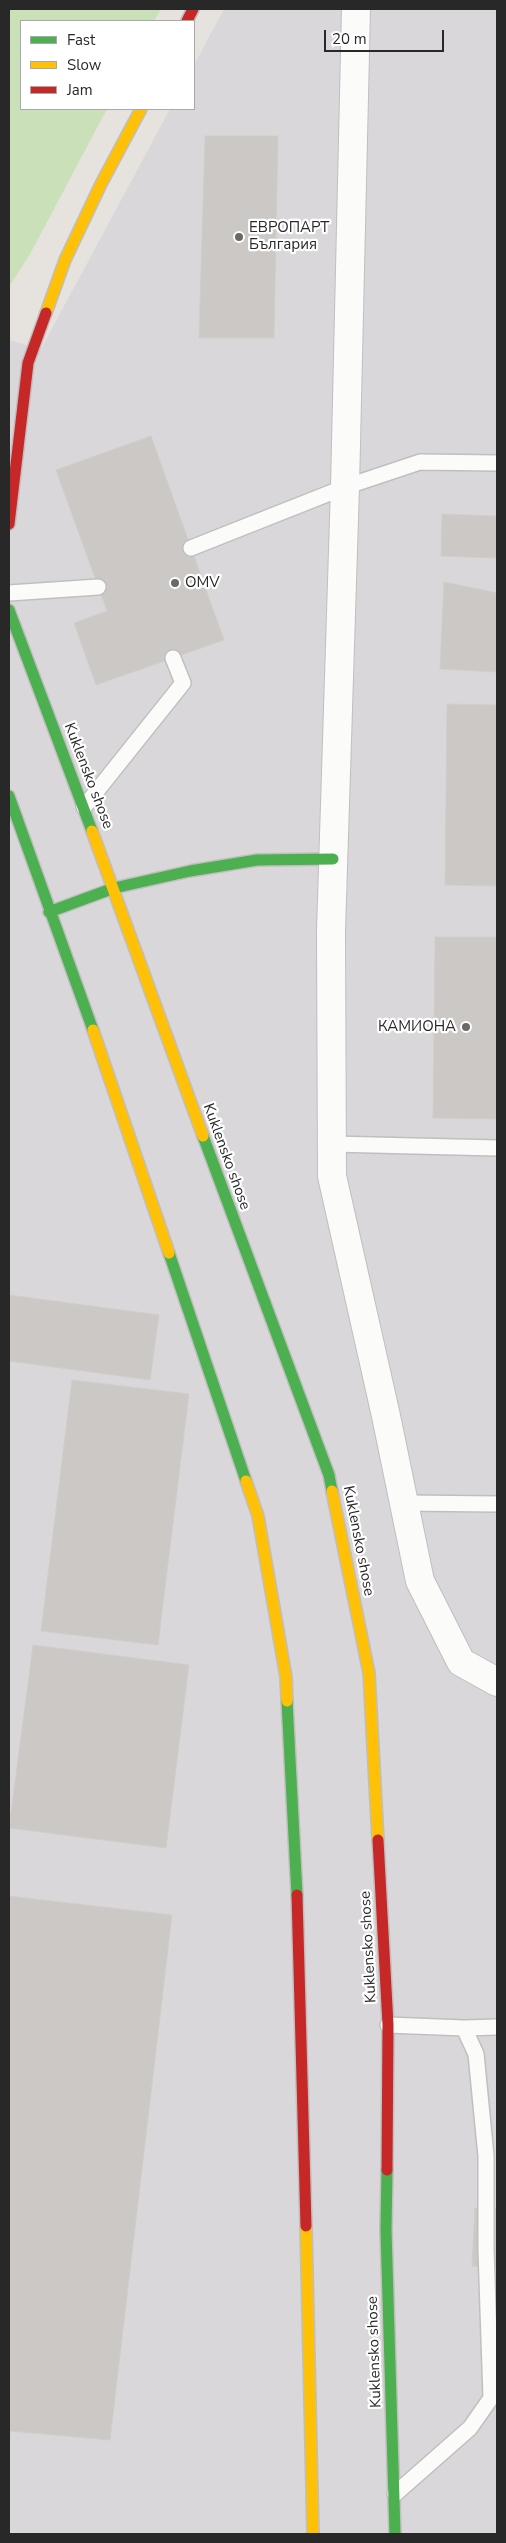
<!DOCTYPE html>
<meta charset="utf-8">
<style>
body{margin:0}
#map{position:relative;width:506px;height:2543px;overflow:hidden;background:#e6e2de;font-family:"Nunito Sans",sans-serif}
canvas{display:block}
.frame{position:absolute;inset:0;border:10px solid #282828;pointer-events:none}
.legend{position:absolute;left:20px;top:20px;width:175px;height:90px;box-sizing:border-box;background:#fff;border:1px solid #a9a9a9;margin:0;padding:6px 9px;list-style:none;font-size:15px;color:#282828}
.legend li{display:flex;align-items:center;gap:10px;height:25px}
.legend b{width:25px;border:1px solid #a9a9a9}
.scale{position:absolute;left:324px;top:30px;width:120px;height:22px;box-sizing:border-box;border:2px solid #282828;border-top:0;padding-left:6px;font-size:15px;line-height:18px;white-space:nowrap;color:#282828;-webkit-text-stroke:4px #fff;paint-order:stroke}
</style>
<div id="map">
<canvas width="506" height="2543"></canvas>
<div class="frame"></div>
<ul class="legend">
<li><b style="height:6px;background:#4caf50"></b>Fast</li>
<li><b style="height:6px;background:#ffc107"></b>Slow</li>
<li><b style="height:6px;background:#c62828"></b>Jam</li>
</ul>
<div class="scale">20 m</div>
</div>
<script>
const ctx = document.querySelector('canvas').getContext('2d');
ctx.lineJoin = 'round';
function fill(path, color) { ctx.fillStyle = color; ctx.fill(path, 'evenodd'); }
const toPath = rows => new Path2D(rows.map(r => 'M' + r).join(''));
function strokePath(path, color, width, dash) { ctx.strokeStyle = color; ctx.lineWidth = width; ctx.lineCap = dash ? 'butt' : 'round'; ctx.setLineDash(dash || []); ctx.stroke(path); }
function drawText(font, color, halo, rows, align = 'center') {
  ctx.font = font + ' "Nunito Sans",sans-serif'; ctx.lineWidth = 4.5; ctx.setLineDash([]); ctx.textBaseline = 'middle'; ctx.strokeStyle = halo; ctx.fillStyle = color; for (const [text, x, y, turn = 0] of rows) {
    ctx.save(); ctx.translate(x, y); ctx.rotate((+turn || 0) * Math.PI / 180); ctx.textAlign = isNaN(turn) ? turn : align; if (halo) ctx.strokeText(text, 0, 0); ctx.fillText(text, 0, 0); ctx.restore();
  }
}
fill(toPath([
 [224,9,497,9,497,2534,9,2534,9,340,41,349,170,109,194,109,194,65]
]), '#dad7da');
fill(toPath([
 [9,9,161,9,154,21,21,21,21,109,107,109,30,254,9,287]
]), '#cae0b8');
const building = toPath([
 [205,136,278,136,274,338,199,338,205,136],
 [151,436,224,640,96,685,74,623,107,611,56,470,151,436],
 [442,514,497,516,497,558,441,556,442,514],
 [444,582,497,593,497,672,440,669,444,582],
 [447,704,497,705,497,886,445,885,447,704],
 [435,937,497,937,497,1119,433,1118,435,937],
 [9,1295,159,1315,150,1380,9,1361,9,1295],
 [72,1380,189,1394,158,1645,41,1631,72,1380],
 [33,1645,189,1665,166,1848,9,1828,33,1645],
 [9,1896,172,1915,110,2440,10,2431,9,2448,9,1896],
 [475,2208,497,2209,497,2267,472,2266,475,2208]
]);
fill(building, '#cbc8c5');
strokePath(building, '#d1ceca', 1);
const lane = toPath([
 [191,548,345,487,420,462,497,463],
 [9,593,98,587],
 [84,807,183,683,173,658],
 [332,1144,497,1148],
 [404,1503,497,1504],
 [388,2025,464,2028,476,2054,486,2156,486,2250,491,2398,470,2428,395,2494],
 [464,2028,497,2027]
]);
const street = toPath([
 [356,9,345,487,331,931,332,1176,386,1416,420,1581,461,1662,497,1682]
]);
const fast = toPath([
 [9,610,92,831],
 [9,796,93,1030],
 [49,912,114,888,190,871,257,860,333,859],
 [203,1136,329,1475,332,1491],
 [169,1253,246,1481],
 [287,1701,297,1895],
 [387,2170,386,2230,395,2534]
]);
const slow = toPath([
 [46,313,65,260,101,184,141,109],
 [92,831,203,1136],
 [93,1030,169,1253],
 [246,1481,258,1516,286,1677,287,1701],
 [332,1491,369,1673,378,1840],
 [306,2226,313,2534]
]);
const jam = toPath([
 [187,21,193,9],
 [9,524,28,363,46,313],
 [378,1840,388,2025,387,2170],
 [297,1895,306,2226]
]);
strokePath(lane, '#c0bfbf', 18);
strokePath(street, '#c0bfbf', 30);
strokePath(fast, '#c0bfbf', 14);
strokePath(slow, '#c0bfbf', 14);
strokePath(jam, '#c0bfbf', 14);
strokePath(lane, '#fbfbfa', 15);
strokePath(street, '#fbfbfa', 28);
strokePath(fast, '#4caf50', 11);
strokePath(slow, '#ffc107', 11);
strokePath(jam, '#c62828', 11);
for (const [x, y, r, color] of [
 [239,237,5,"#6a6968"],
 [175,583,5,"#6a6968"],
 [466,1027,5,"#6a6968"]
]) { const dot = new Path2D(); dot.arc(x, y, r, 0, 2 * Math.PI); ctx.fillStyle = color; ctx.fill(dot); strokePath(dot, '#fff', 2); }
drawText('15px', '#282828', '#fff', [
 ["ЕВРОПАРТ",249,228],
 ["България",249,245],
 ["OMV",185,583],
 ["КАМИОНА",456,1027,"right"]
], 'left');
drawText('15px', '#282828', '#fff', [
 ["Kuklensko shose",88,776,69],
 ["Kuklensko shose",226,1157,70],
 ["Kuklensko shose",358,1541,79],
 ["Kuklensko shose",369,1947,-93],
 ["Kuklensko shose",375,2352,-92]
]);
</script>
